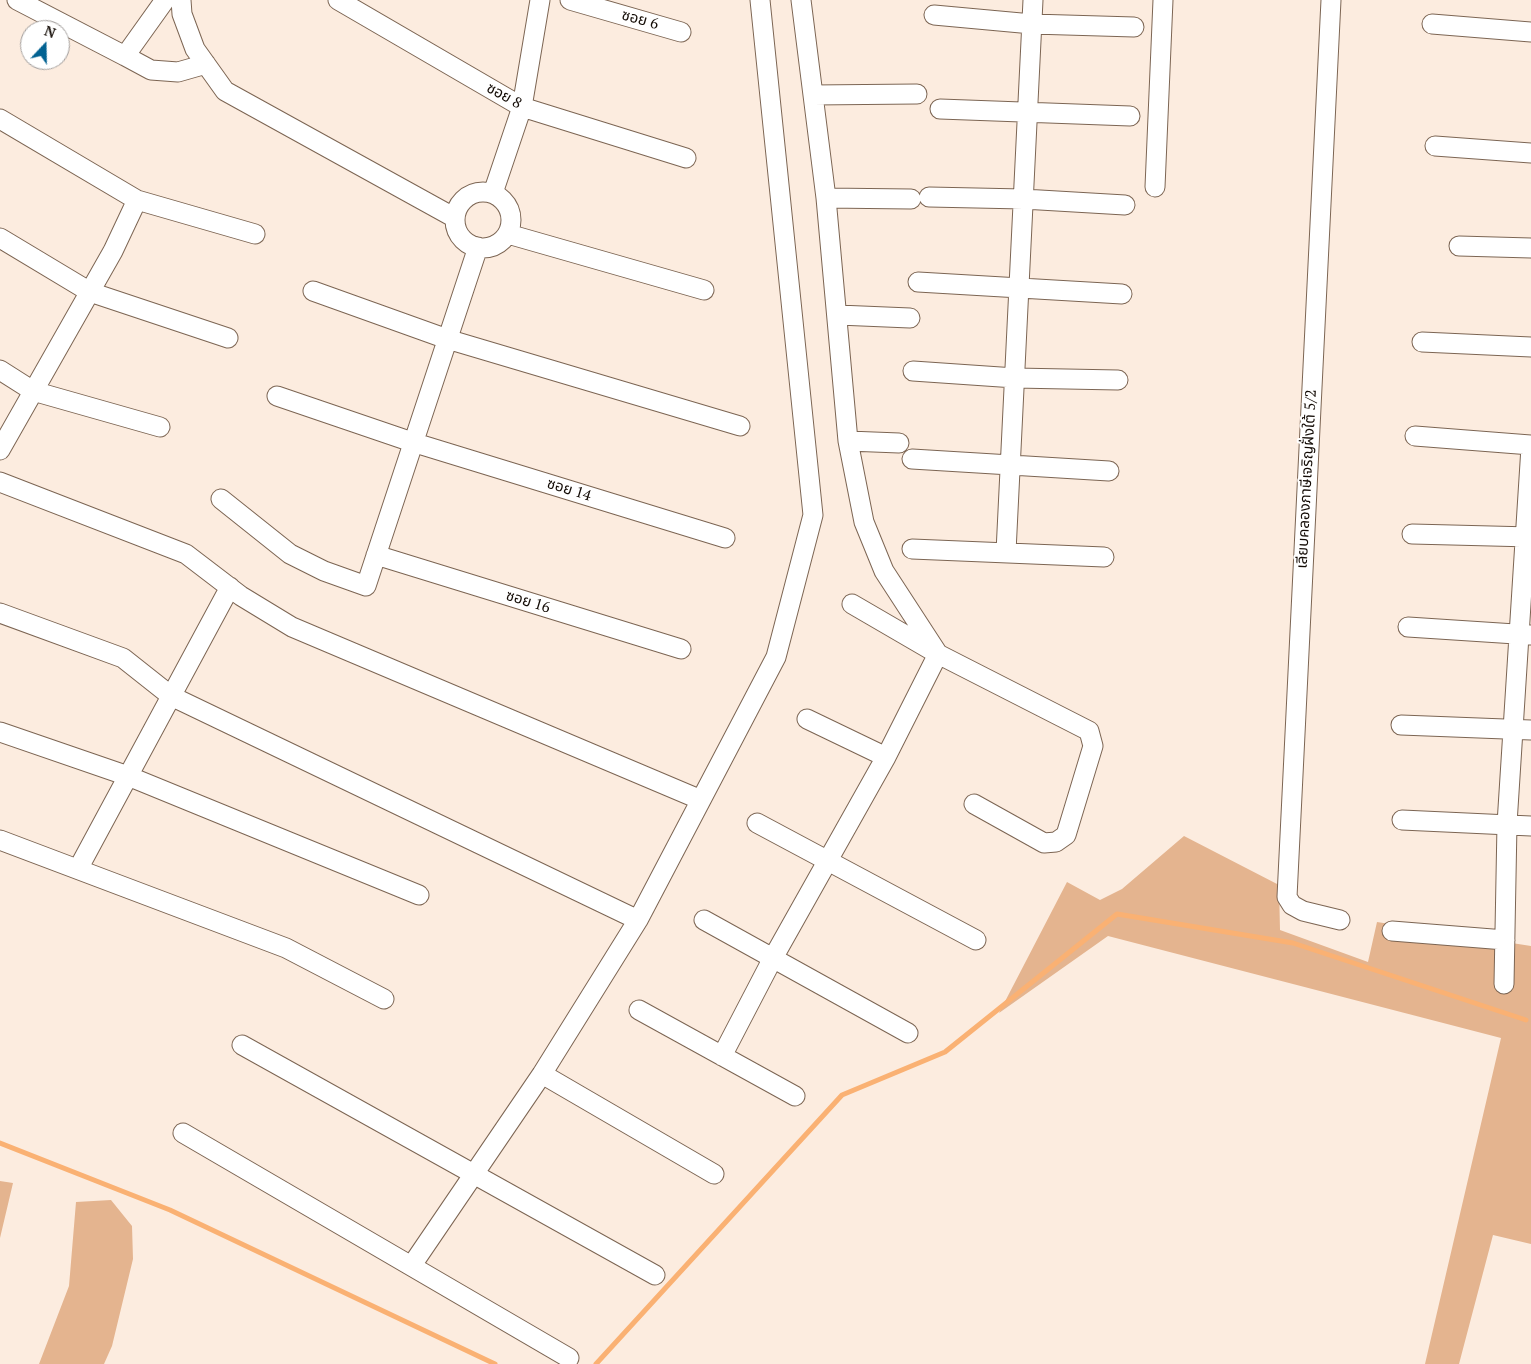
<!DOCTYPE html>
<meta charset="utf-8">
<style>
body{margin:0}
#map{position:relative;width:1531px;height:1364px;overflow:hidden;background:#fcecdf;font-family:"PT Serif",serif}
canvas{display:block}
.north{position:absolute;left:20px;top:20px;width:50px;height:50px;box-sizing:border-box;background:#fff;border:1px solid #a19d9b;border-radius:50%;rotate:21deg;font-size:14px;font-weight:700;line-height:20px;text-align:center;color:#130b05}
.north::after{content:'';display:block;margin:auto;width:18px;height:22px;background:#026292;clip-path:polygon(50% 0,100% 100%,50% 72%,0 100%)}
</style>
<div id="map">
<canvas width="1531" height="1364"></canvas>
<div class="north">N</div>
</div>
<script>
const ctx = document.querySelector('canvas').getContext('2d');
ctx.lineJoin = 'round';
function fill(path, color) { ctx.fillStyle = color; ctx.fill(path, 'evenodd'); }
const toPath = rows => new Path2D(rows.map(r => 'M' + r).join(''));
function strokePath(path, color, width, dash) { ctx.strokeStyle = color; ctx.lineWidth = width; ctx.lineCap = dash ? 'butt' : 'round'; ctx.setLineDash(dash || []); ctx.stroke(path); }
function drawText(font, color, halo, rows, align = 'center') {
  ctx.font = font + ' "PT Serif","Noto Sans Thai",serif'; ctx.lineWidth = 4; ctx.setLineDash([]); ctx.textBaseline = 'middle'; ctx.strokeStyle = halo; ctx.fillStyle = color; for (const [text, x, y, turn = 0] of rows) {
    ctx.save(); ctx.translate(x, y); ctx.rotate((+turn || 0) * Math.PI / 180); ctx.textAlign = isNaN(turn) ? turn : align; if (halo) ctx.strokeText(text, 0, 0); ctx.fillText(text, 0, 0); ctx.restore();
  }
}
fill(toPath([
 [1184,836,1279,885,1280,930,1368,962,1377,922,1531,946,1531,1244,1493,1235,1459,1364,1425,1364,1501,1038,1108,936,999,1013,1067,882,1100,900,1122,889],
 [0,1181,13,1183,0,1238],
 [111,1200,132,1226,133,1259,112,1346,104,1364,39,1364,69,1286,76,1202]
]), '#e4b48f');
strokePath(toPath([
 [0,1143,170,1210,495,1364],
 [596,1364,842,1095,945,1052,1117,914,1293,943,1526,1020]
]), '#fab173', 5);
const street = toPath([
 [17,0,125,56,165,0],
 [181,0,182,14,195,49,225,91,455,218],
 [338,0,522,107,686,158],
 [570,0,681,32],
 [1331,0,1287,897,1292,905,1303,911,1340,920],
 [934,15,1032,24,1134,27],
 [1432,24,1531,32],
 [125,56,151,70,178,72,206,64],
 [813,95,917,94],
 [940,109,1130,116],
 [0,119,137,200,255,234],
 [1435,146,1531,153],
 [1155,187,1163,0],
 '455 220a28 28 0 1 1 56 0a28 28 0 1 1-56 0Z',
 [493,193,522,107,540,0],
 [929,197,1023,199,1125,205],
 [826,198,911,199],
 [508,234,704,290],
 [0,238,90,292,228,338],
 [1459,246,1531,248],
 [918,282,1122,294],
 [313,291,447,339,740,426],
 [838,315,910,318],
 [1422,342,1531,347],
 [0,370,33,391,160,427],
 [913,371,1015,378,1118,380],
 [277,396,412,442,725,538],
 [1415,436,1531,445],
 [848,441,899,443],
 [0,450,113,251,137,200],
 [912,459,1109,471],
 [0,482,186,554,241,596,292,627,701,800],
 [221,499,290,554,324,571,366,586,478,247],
 [1412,534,1531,537],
 [912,549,1104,557],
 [1006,552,1033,0],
 [376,555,681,649],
 [852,604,938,654,1089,731,1093,746,1066,835,1056,842,1044,843,974,804],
 [0,613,123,658,171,696,638,920],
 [1408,627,1531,635],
 [807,719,886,757],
 [1401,725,1531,730],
 [0,732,128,776,419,895],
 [1402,820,1531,826],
 [757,823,976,940],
 [0,840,286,948,384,999],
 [78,869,230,587],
 [704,920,908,1033],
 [1392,931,1505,940],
 [1504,984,1507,824,1531,447],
 [639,1010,795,1096],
 [242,1045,655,1275],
 [722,1056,773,958,886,757,938,654,884,571,864,522,848,441,826,198,801,0],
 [542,1074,714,1174],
 [183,1133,569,1358],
 [412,1265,542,1074,638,920,776,657,813,515,760,0]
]);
strokePath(street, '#7c6553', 21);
strokePath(street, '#fff', 19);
drawText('15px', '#130b05', '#fff', [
 ["ซอย 6",640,20,16],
 ["ซอย 8",504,96,29],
 ["เลียบคลองภาษีเจริญฝั่งใต้ 5/2",1307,479,-87],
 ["ซอย 14",569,490,17],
 ["ซอย 16",528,602,17]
]);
</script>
